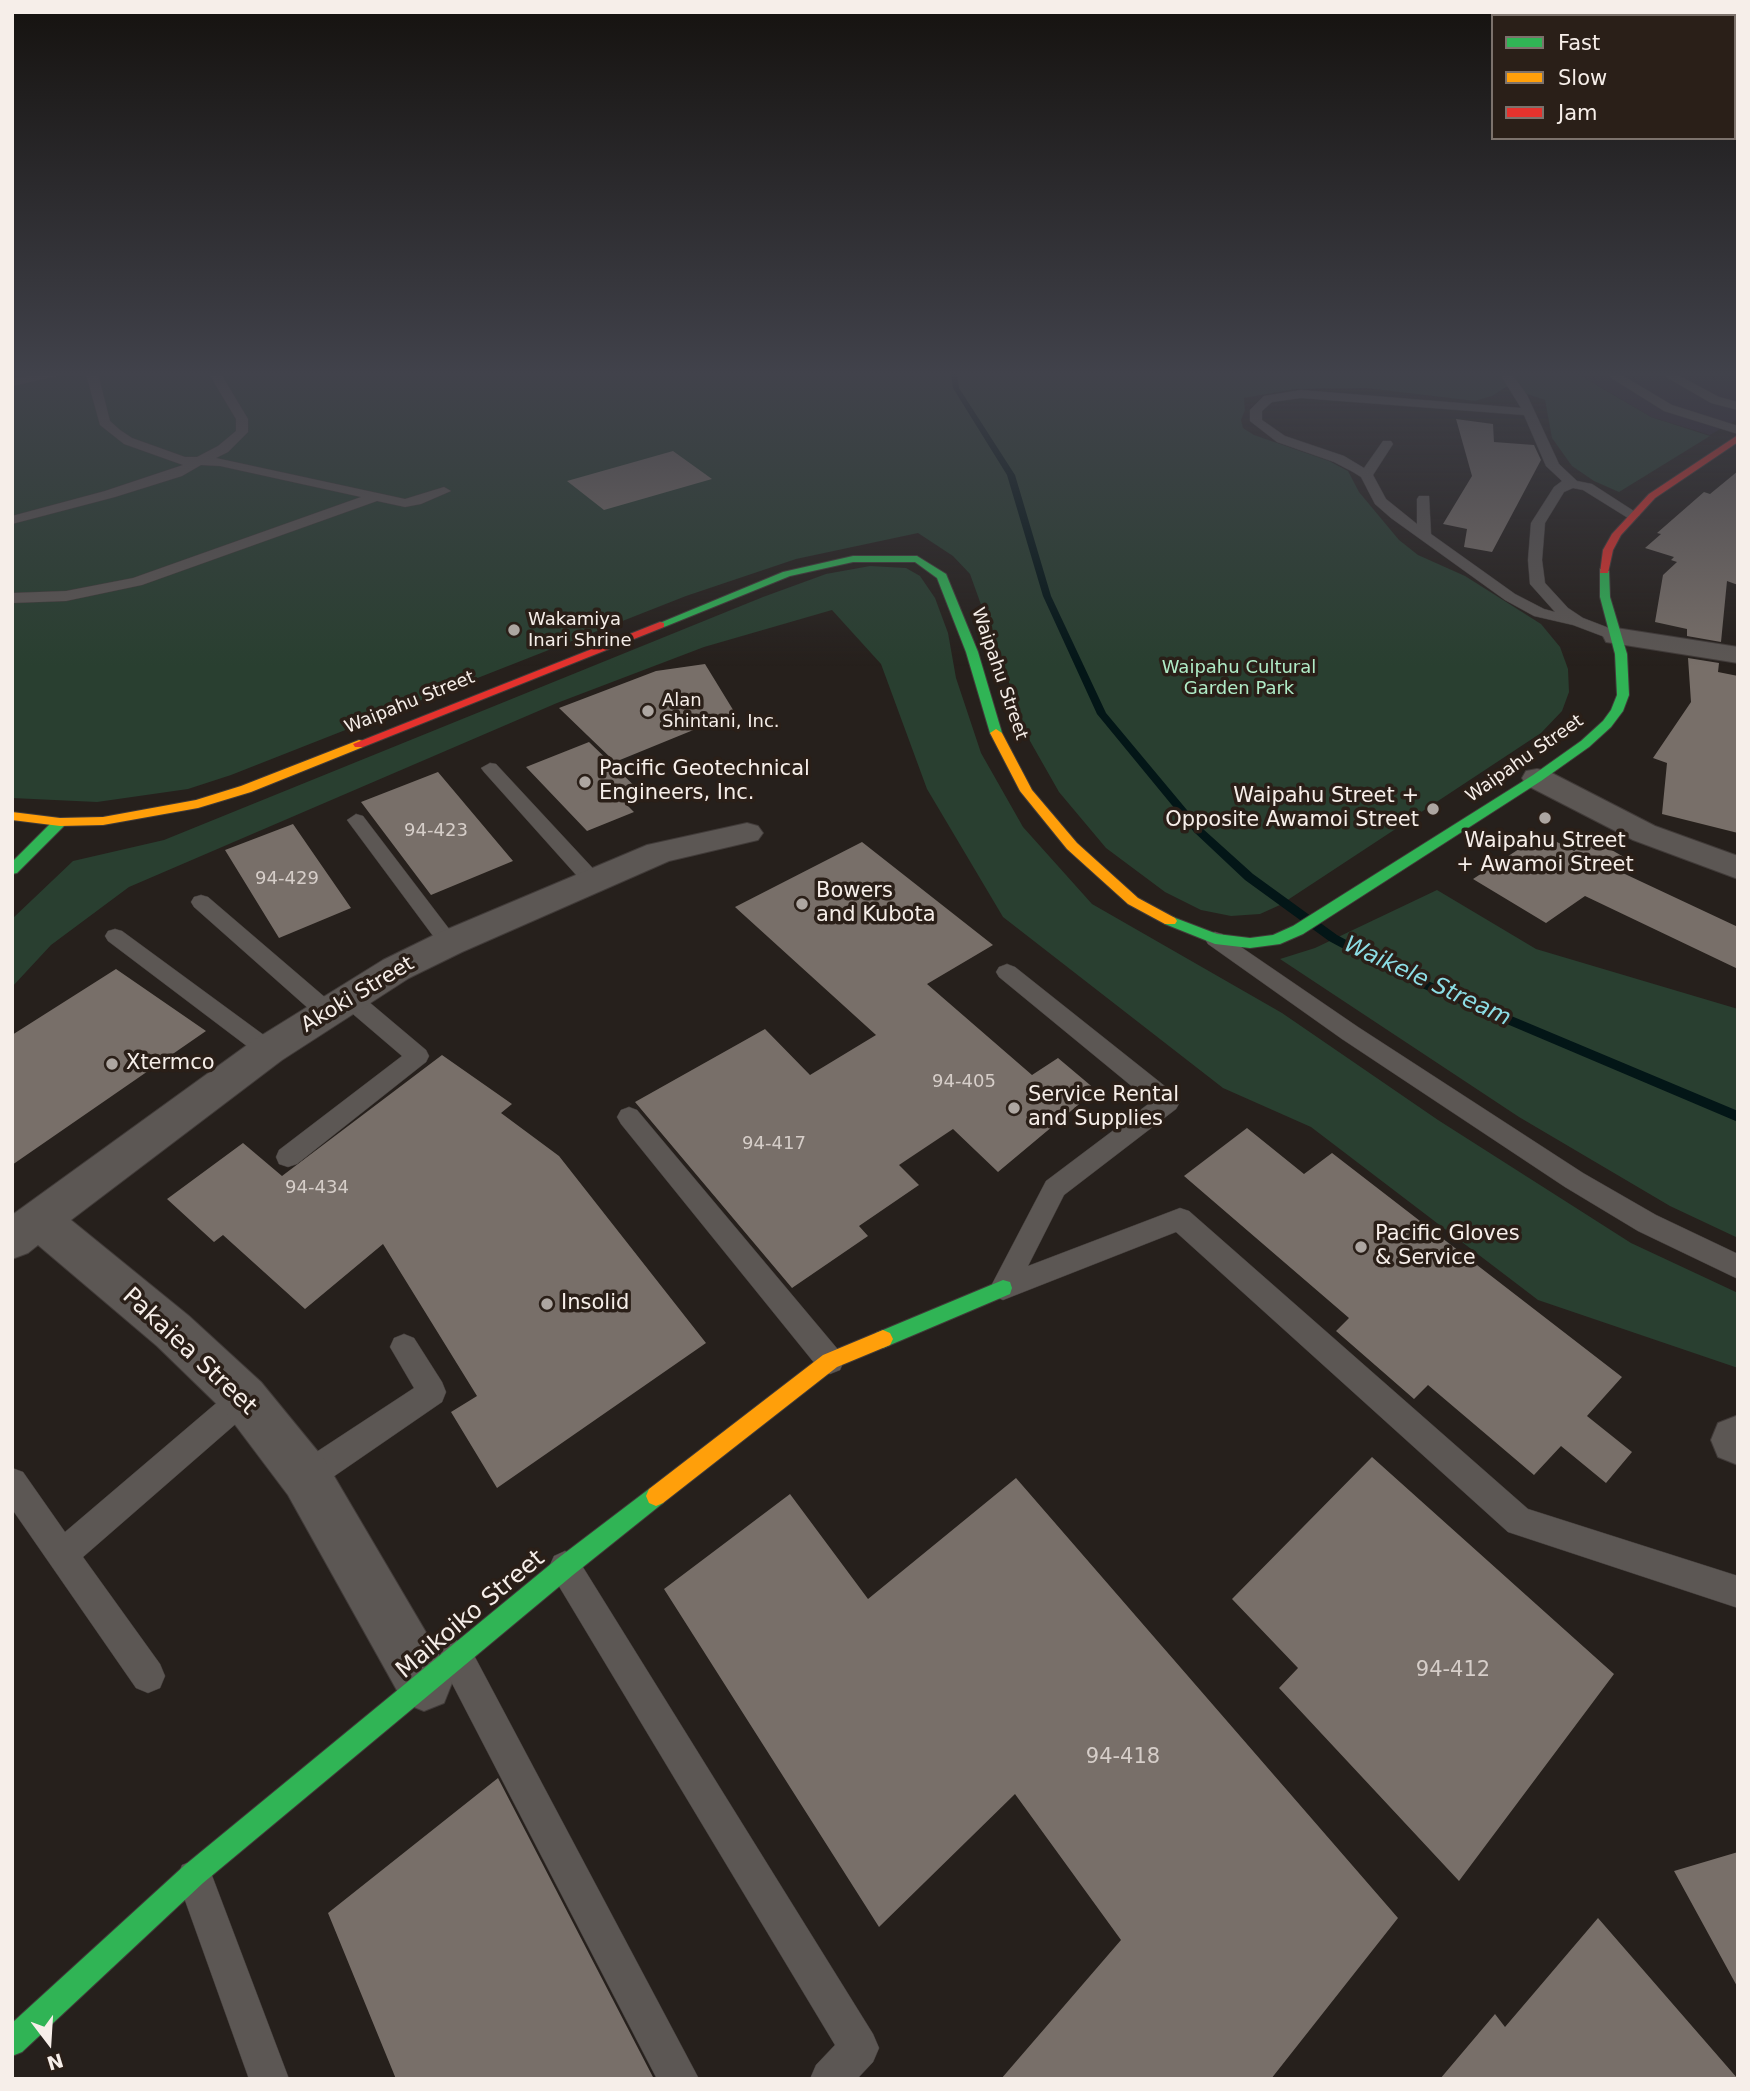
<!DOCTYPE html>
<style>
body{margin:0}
#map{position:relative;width:1750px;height:2091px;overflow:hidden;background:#26201c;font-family:"DejaVu Sans",sans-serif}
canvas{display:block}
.frame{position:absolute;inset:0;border:14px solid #f6eee9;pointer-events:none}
.legend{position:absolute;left:1491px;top:14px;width:245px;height:126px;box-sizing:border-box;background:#2a1f18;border:2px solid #7c726c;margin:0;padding:9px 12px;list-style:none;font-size:21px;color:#f6eee9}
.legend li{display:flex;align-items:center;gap:14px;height:35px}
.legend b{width:35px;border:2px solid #7c726c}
.north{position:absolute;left:14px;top:2007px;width:70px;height:70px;-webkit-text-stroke:5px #2a1f18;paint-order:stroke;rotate:163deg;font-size:19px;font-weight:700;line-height:28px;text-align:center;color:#f6eee9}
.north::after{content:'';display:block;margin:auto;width:24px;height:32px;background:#f6eee9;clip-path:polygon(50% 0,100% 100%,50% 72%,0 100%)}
</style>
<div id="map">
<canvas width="1750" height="2091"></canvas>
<div class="frame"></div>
<ul class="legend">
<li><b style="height:9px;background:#30b455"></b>Fast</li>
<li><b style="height:9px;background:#ff9f0a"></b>Slow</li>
<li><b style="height:9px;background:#e5322d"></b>Jam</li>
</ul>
<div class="north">N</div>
</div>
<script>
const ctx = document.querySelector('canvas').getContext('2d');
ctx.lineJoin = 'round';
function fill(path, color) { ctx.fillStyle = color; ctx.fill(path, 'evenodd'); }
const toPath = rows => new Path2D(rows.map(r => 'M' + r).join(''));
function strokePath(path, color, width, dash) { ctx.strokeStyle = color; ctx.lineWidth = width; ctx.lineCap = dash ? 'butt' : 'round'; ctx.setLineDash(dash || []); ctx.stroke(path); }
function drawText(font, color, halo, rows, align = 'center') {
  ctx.font = font + ' "DejaVu Sans",sans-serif'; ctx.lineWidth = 7; ctx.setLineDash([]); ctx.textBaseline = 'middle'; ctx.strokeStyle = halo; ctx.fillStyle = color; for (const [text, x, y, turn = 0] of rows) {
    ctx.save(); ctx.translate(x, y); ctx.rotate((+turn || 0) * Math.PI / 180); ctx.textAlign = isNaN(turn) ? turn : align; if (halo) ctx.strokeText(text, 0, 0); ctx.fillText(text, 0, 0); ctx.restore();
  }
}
fill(toPath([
 [1578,374,1738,374,1738,419,1710,435,1651,417]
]), '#2d2432');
fill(toPath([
 [12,374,1578,374,1651,417,1710,436,1619,492,1594,481,1572,466,1552,438,1545,400,1506,387,1492,396,1475,401,1366,388,1296,389,1244,398,1245,410,1241,420,1243,428,1254,435,1329,461,1348,471,1359,492,1399,540,1418,555,1465,576,1541,624,1560,647,1568,669,1569,692,1562,711,1541,733,1391,832,1280,905,1260,914,1231,916,1201,910,1165,892,1106,848,1059,792,1030,741,970,574,953,556,918,533,796,559,686,596,231,775,188,789,97,802,12,798],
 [870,566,906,568,920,576,935,598,948,633,956,678,981,753,1023,827,1092,904,1282,1013,1438,1120,1631,1243,1738,1293,1738,1368,1538,1300,1311,1127,1223,1088,1003,917,927,789,881,664,832,610,704,647,557,703,129,887,51,945,12,987,12,919,73,861,164,840,763,597,826,574],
 [1437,890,1536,949,1738,1009,1738,1238,1670,1206,1519,1117,1280,959,1315,948]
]), '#293f30');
fill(toPath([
 [951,374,957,374,959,388,1015,475,1051,596,1106,713,1202,828,1253,874,1337,935,1404,971,1738,1111,1738,1122,1396,977,1329,941,1245,880,1194,832,1097,714,1043,596,1007,475,953,388,951,374]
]), '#031617');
fill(toPath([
 [1456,419,1493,424,1494,442,1534,445,1541,460,1492,552,1464,547,1467,529,1443,524,1472,476],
 [673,451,712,479,604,510,567,481],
 [1738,471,1738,585,1727,581,1721,642,1687,636,1687,629,1655,622,1663,575,1677,562,1671,560,1674,557,1645,548,1661,534,1657,533,1704,492,1710,494],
 [1688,658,1719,663,1718,672,1738,676,1738,833,1662,814,1667,763,1653,758,1691,702],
 [705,664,735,713,615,762,559,708,656,671],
 [589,742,646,797,627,805,634,812,587,831,526,767],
 [438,772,513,861,431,895,361,802],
 [293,824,351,908,279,938,225,850],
 [1542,834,1574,851,1592,839,1624,857,1610,867,1738,927,1738,969,1585,896,1546,923,1473,879],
 [862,842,993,945,927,984,1032,1075,1058,1058,1096,1090,998,1172,953,1129,899,1165,919,1185,859,1226,868,1236,792,1288,635,1102,765,1029,810,1075,876,1035,735,907],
 [116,969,206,1031,12,1165,12,1035],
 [442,1055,512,1104,501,1113,559,1156,706,1343,497,1488,451,1412,477,1396,383,1244,305,1309,223,1235,214,1242,167,1199,243,1143,282,1176],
 [1247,1128,1304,1174,1332,1153,1622,1377,1587,1416,1632,1452,1606,1483,1561,1446,1534,1475,1428,1385,1414,1399,1336,1331,1349,1318,1184,1176],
 [1372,1457,1614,1674,1459,1881,1279,1688,1298,1668,1232,1599],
 [1016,1478,1398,1918,1271,2079,1001,2079,1121,1940,1015,1794,879,1927,664,1589,790,1494,868,1599],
 [498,1778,654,2079,396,2079,328,1913],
 [1738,1852,1738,1988,1674,1871],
 [1598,1918,1738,2079,1440,2079,1495,2014,1505,2027]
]), '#786f69');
const lane = toPath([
 [40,374,66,374,12,386,12,379,40,374],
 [86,374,98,374,110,421,120,430,132,438,185,457,197,457,218,446,236,431,236,419,209,374,221,374,248,419,248,432,228,452,216,458,405,499,444,487,451,491,421,504,405,507,377,501,142,585,66,601,12,603,12,593,66,591,133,578,361,497,220,466,201,465,182,476,115,497,12,524,12,516,105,491,183,465,124,444,100,425,86,374],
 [1500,374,1512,374,1527,395,1559,464,1577,481,1592,484,1640,515,1633,519,1628,518,1583,490,1573,488,1564,492,1545,523,1542,560,1545,583,1568,608,1583,618,1622,633,1624,636,1622,639,1610,639,1573,625,1534,616,1505,600,1391,518,1375,504,1361,477,1353,472,1334,462,1277,442,1250,421,1250,410,1264,396,1301,390,1521,408,1500,374],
 [1301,398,1524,415,1546,466,1562,481,1554,487,1531,523,1528,560,1530,584,1555,612,1544,609,1515,594,1431,534,1429,496,1419,496,1417,499,1417,524,1386,499,1373,475,1393,444,1391,441,1383,441,1364,468,1344,456,1285,436,1262,420,1262,411,1272,402,1301,398],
 [1605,374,1620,374,1672,405,1738,426,1738,434,1664,411,1605,374],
 [1661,374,1676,374,1719,397,1738,402,1738,410,1711,403,1661,374],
 [490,763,496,764,600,876,603,881,600,886,586,886,484,772,481,768,490,763],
 [356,814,363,816,456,938,460,943,456,948,449,950,442,948,347,820,356,814],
 [201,895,208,897,334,1005,337,1011,334,1017,326,1019,318,1017,194,907,191,902,194,897,201,895],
 [115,929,122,931,276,1044,279,1050,276,1056,268,1059,260,1056,108,941,105,936,108,931,115,929],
 [1215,932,1222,934,1358,1027,1583,1173,1656,1215,1738,1254,1738,1279,1638,1231,1565,1187,1342,1039,1208,944,1205,939,1208,934,1215,932],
 [1007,964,1015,967,1176,1095,1180,1102,1176,1109,1064,1195,1028,1266,1180,1208,1189,1211,1528,1509,1738,1576,1738,1608,1508,1532,1176,1232,1003,1300,994,1296,990,1288,1046,1181,1151,1102,999,977,996,972,999,967,1007,964],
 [348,989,356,991,426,1050,429,1056,426,1062,297,1164,288,1167,279,1164,276,1157,279,1150,402,1056,340,1003,337,997,340,991,348,989],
 [629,1107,637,1110,840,1352,844,1361,840,1370,830,1374,820,1370,621,1124,617,1117,621,1110,629,1107],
 [404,1334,414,1338,442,1382,446,1392,442,1402,317,1488,306,1492,295,1488,291,1477,295,1466,414,1388,390,1347,394,1338,404,1334],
 [244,1384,254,1388,258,1398,254,1408,83,1557,160,1664,165,1676,160,1688,148,1693,136,1688,12,1509,12,1468,23,1472,65,1532,234,1388,244,1384],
 [565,1551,576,1556,873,2034,879,2048,873,2062,857,2079,810,2079,816,2065,835,2045,554,1578,549,1567,554,1556,565,1551],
 [456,1640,468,1644,699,2079,657,2079,444,1668,440,1656,444,1644,456,1640],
 [195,1860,208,1865,289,2079,249,2079,177,1878,182,1865,195,1860]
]);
const street = toPath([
 [1616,628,1738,647,1738,663,1606,642,1603,636,1606,630,1616,628],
 [1537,769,1548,771,1655,826,1738,856,1738,879,1633,840,1526,785,1522,778,1526,771,1537,769],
 [747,823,758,826,763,833,758,840,669,861,462,952,409,978,282,1060,71,1220,189,1316,261,1382,324,1459,444,1663,452,1683,444,1703,424,1711,404,1703,288,1495,227,1414,157,1346,38,1245,28,1253,12,1259,12,1215,254,1040,383,960,436,934,647,845,747,823],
 [1736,1416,1738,1417,1738,1465,1718,1457,1711,1440,1718,1423,1736,1416]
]);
const fast = toPath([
 [853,556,917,556,946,574,978,652,1002,733,1000,736,996,737,990,733,966,652,937,578,915,562,853,562,790,576,664,627,655,625,783,572,853,556],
 [1600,569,1609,571,1610,597,1627,654,1629,695,1623,711,1611,727,1589,747,1541,781,1303,934,1280,944,1250,948,1215,944,1165,924,1163,921,1170,916,1217,934,1250,938,1273,935,1293,926,1533,775,1581,741,1603,721,1611,710,1617,695,1615,654,1600,597,1600,569],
 [60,818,67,822,65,825,17,873,12,874,12,862,55,819,60,818],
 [1003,1280,1010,1282,1012,1288,1010,1294,890,1345,883,1348,876,1345,873,1339,876,1333,1003,1280],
 [656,1486,663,1489,666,1496,663,1503,573,1575,203,1883,22,2052,12,2056,12,2023,185,1865,557,1559,649,1489,656,1486]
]);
const slow = toPath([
 [996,729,1002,733,1032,790,1077,843,1138,898,1175,918,1177,921,1175,924,1165,924,1128,904,1067,849,1020,791,990,733,996,729],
 [359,740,363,741,363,747,251,792,198,808,103,825,60,826,12,820,12,812,60,818,103,817,196,800,241,786,359,740],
 [883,1330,890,1333,893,1339,890,1345,837,1367,663,1503,656,1506,649,1503,646,1496,649,1489,823,1355,883,1330]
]);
const jam = toPath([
 [1738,435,1738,442,1655,498,1621,535,1613,550,1608,573,1600,573,1603,550,1612,534,1649,494,1738,435],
 [660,622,664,623,664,627,363,747,355,747,353,744,660,622]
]);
strokePath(lane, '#413b39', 1);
strokePath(street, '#413b39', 2);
strokePath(fast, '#413b39', 2);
strokePath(slow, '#413b39', 2);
strokePath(jam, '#413b39', 2);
fill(lane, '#5c5754');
fill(street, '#5c5754');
fill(fast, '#30b455');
fill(slow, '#ff9f0a');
fill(jam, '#e5322d');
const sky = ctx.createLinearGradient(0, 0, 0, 667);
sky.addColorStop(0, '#15120f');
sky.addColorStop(0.56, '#41424b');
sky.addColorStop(1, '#41424b00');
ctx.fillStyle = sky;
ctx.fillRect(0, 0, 1750, 667);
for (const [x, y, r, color] of [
 [514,630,7,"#ada6a1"],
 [648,711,7,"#ada6a1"],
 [585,782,7,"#ada6a1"],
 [1433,809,7,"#ada6a1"],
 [1545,818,7,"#ada6a1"],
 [802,904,7,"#ada6a1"],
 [112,1064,7,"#ada6a1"],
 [1014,1108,7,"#ada6a1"],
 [1361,1247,7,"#ada6a1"],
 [547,1304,7,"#ada6a1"]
]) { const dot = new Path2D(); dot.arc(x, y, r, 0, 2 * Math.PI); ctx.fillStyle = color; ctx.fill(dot); strokePath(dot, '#2a1f18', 2.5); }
drawText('18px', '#f6eee9', '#2a1f18', [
 ["Wakamiya",528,620],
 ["Inari Shrine",528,641],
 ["Alan",662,701],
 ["Shintani, Inc.",662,722]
], 'left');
drawText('18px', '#b0ecc7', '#2a1f18', [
 ["Waipahu Cultural",1239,668],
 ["Garden Park",1239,689]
]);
drawText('18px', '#f6eee9', '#2a1f18', [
 ["Waipahu Street",999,674,71],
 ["Waipahu Street",410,703,-22],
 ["Waipahu Street",1525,759,-35]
]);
drawText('18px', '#d6cec9', null, [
 ["94-423",436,831],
 ["94-429",287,879],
 ["94-405",964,1082],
 ["94-417",774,1144],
 ["94-434",317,1188]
]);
drawText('21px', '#f6eee9', '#2a1f18', [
 ["Pacific Geotechnical",599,770],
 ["Engineers, Inc.",599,794],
 ["Waipahu Street +",1419,797,"right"],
 ["Opposite Awamoi Street",1419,821,"right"],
 ["Waipahu Street",1545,842,"center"],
 ["+ Awamoi Street",1545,866,"center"],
 ["Bowers",816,892],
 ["and Kubota",816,916],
 ["Xtermco",126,1064],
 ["Service Rental",1028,1096],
 ["and Supplies",1028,1120],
 ["Pacific Gloves",1375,1235],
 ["& Service",1375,1259],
 ["Insolid",561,1304]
], 'left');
drawText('21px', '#f6eee9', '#2a1f18', [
 ["Akoki Street",358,995,-31]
]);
drawText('21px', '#d6cec9', null, [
 ["94-412",1453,1671],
 ["94-418",1123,1758]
]);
drawText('italic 23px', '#8cdde5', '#2a1f18', [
 ["Waikele Stream",1427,982,25]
]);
drawText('24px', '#f6eee9', '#2a1f18', [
 ["Pakaiea Street",189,1352,43],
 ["Maikoiko Street",471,1615,-40]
]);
</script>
